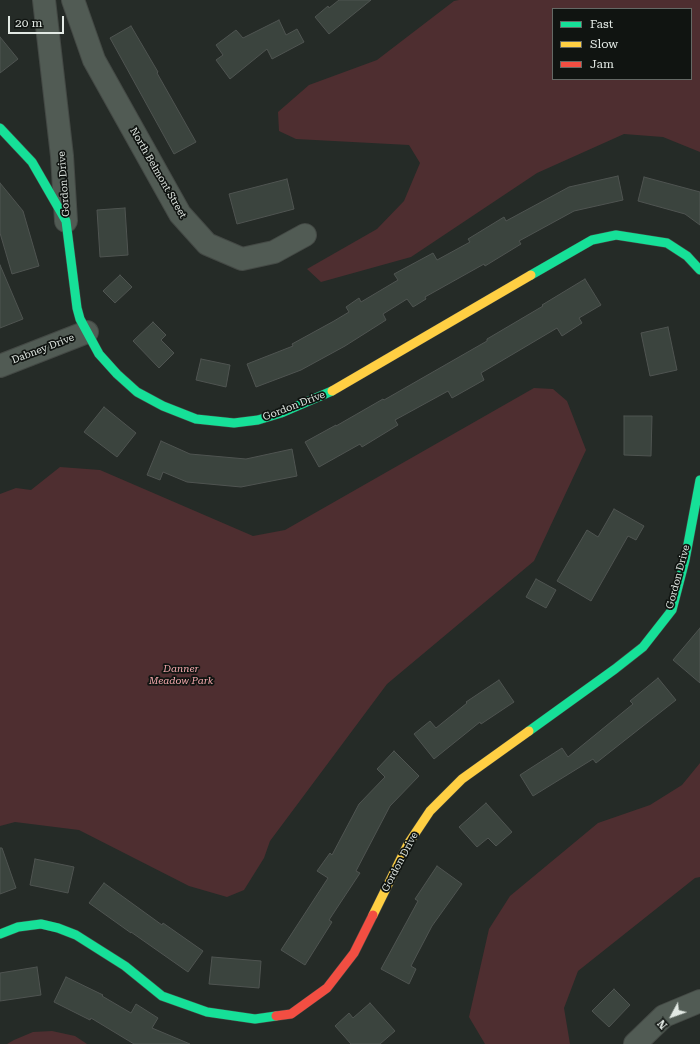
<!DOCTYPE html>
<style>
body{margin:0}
#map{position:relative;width:700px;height:1044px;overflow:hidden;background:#252b27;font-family:"Roboto Serif",serif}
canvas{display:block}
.legend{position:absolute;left:552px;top:8px;width:140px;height:72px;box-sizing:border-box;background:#101411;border:1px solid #646965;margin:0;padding:5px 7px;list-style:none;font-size:12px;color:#e2e9e4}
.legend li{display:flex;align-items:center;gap:8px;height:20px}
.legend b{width:20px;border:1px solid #646965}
.north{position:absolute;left:652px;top:996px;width:40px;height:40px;-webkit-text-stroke:3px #101411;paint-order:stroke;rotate:229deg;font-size:11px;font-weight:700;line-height:16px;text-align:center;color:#e2e9e4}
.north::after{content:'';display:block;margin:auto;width:14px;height:18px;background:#e2e9e4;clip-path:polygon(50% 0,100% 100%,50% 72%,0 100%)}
.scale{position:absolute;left:8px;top:16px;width:56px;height:18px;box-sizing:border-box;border:2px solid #e2e9e4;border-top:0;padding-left:5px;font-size:12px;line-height:14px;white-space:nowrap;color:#e2e9e4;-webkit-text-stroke:3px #101411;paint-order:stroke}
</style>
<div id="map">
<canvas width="700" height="1044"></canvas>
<ul class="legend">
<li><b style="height:5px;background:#16e098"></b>Fast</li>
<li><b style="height:5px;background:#ffcf43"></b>Slow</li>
<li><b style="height:5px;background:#f24e42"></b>Jam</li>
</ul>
<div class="north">N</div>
<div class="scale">20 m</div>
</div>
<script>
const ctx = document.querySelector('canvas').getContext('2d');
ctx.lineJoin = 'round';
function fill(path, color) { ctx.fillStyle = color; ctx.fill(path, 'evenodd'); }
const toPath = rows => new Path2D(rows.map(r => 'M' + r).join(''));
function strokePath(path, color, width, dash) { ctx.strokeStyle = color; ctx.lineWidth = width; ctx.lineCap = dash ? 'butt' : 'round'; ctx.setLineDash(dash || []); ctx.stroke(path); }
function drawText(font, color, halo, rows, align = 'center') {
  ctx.font = font + ' "Roboto Serif",serif'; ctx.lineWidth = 3.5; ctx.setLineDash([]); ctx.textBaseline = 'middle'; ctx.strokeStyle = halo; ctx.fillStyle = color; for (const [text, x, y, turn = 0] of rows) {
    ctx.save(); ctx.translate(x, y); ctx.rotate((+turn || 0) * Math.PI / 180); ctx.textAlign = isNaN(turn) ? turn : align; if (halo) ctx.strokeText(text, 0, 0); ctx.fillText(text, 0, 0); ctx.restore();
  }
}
fill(toPath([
 [459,0,700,0,700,152,663,137,624,134,537,173,411,257,321,282,307,269,377,229,404,201,420,163,409,145,296,139,279,131,278,112,309,85,377,60,454,1],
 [553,9,691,9,691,79,553,79],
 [534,388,553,389,567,401,586,450,534,561,387,684,270,841,264,858,244,890,227,897,189,886,79,830,15,822,0,826,0,494,16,488,31,490,60,467,100,470,253,536,285,530],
 [700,763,700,877,695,878,578,971,564,1008,570,1044,485,1044,469,1017,489,929,510,896,598,823,650,805,682,785],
 [52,1031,75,1036,87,1044,7,1044,14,1040,33,1032]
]), '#4e2e30');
const building = toPath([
 [339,0,371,0,329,34,315,17,328,6,329,8,339,0],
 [279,20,286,35,297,29,304,42,272,59,267,49,230,79,216,60,223,55,216,45,236,30,243,38,279,20],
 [131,26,158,72,157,73,196,142,174,154,110,38,131,26],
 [0,37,18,59,0,73,0,37],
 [618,176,623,200,574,211,519,241,521,244,485,266,484,264,425,297,426,299,413,307,407,299,383,314,386,320,345,346,301,370,256,387,247,364,293,346,292,344,334,321,349,312,346,307,359,298,361,302,398,280,394,274,433,253,437,260,470,242,468,239,504,217,506,221,569,187,618,176],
 [644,177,700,192,700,225,685,214,638,201,644,177],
 [287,179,294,209,237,224,229,194,287,179],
 [0,183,23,211,39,266,12,274,0,233,0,183],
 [125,208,128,255,100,257,97,210,125,208],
 [0,265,23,319,0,328,0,265],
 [120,275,132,287,115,303,103,291,120,275],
 [585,279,601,305,579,318,582,323,562,336,557,328,481,373,484,380,452,398,448,391,395,420,398,425,362,447,360,444,319,467,305,442,336,425,336,426,383,399,384,400,487,341,487,339,543,306,542,305,585,279],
 [153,322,166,335,161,340,174,353,159,368,133,341,153,322],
 [668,327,677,370,650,376,641,333,668,327],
 [201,359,230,365,226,387,196,380,201,359],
 [104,407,136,433,117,457,84,432,104,407],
 [624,416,652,416,651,456,624,455,624,416],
 [161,441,190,454,246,459,292,449,297,476,241,487,187,482,163,472,160,480,147,475,161,441],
 [614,509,644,526,636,540,628,536,591,601,557,581,587,530,598,537,614,509],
 [536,579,556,590,546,608,526,597,536,579],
 [700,628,700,683,673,660,700,628],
 [658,678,676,700,596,763,593,759,533,796,520,775,562,748,568,757,633,704,630,701,658,678],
 [499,680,514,702,481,724,480,722,434,759,414,734,430,721,436,728,467,703,466,702,499,680],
 [394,751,419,776,390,806,356,871,360,873,329,920,332,922,305,965,281,950,328,878,317,871,330,853,332,855,359,804,385,777,377,769,394,751],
 [486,803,512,832,496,846,488,838,477,847,459,827,486,803],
 [0,848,2,848,16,888,0,894,0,848],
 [35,859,74,867,68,893,30,885,35,859],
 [437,866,462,884,432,926,411,966,416,969,409,984,381,969,418,901,415,899,437,866],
 [104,883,162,925,163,923,203,951,188,972,131,932,131,933,89,903,104,883],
 [212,957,261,961,259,988,209,984,212,957],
 [37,967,41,995,0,1001,0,973,37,967],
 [66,977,103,995,102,996,131,1013,136,1004,158,1018,152,1028,190,1044,134,1044,91,1018,90,1020,54,1002,66,977],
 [614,989,630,1005,609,1027,592,1011,614,989],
 [370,1003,395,1031,380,1044,351,1044,335,1026,349,1013,353,1018,370,1003]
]);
fill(building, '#3b443e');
strokePath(building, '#4f5451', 1);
const street = toPath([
 [44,0,62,156,66,221],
 [73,0,94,60,180,214,207,244,242,259,274,252,305,235],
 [0,366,87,332],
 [635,1044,664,1016,700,1001]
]);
const fast = toPath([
 [0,128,32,162,66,221,77,308,80,319,99,354,117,374,137,392,163,406,196,419,234,423,258,420,281,413,332,391],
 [531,275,592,240,616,235,667,243,687,256,700,270],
 [529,731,615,669,643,647,672,610,685,560,700,480],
 [0,934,18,927,41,924,58,928,76,935,125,966,162,996,207,1012,255,1019,276,1016]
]);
const slow = toPath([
 [332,391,531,275],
 [373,915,408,844,430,811,462,779,529,731]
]);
const jam = toPath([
 [276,1016,291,1014,327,988,354,953,373,915]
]);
strokePath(street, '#444945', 24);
strokePath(fast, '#444945', 10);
strokePath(slow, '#444945', 10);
strokePath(jam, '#444945', 10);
strokePath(street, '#515b54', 22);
strokePath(fast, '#16e098', 9);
strokePath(slow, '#ffcf43', 9);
strokePath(jam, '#f24e42', 9);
drawText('10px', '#e2e9e4', '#101411', [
 ["North Belmont Street",158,173,60],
 ["Gordon Drive",64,184,-94],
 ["Dabney Drive",43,349,-21],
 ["Gordon Drive",294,406,-21],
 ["Gordon Drive",678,577,-75],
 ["Gordon Drive",400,862,-62]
]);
drawText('italic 10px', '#f6abaf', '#101411', [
 ["Danner",181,669],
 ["Meadow Park",181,681]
]);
</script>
